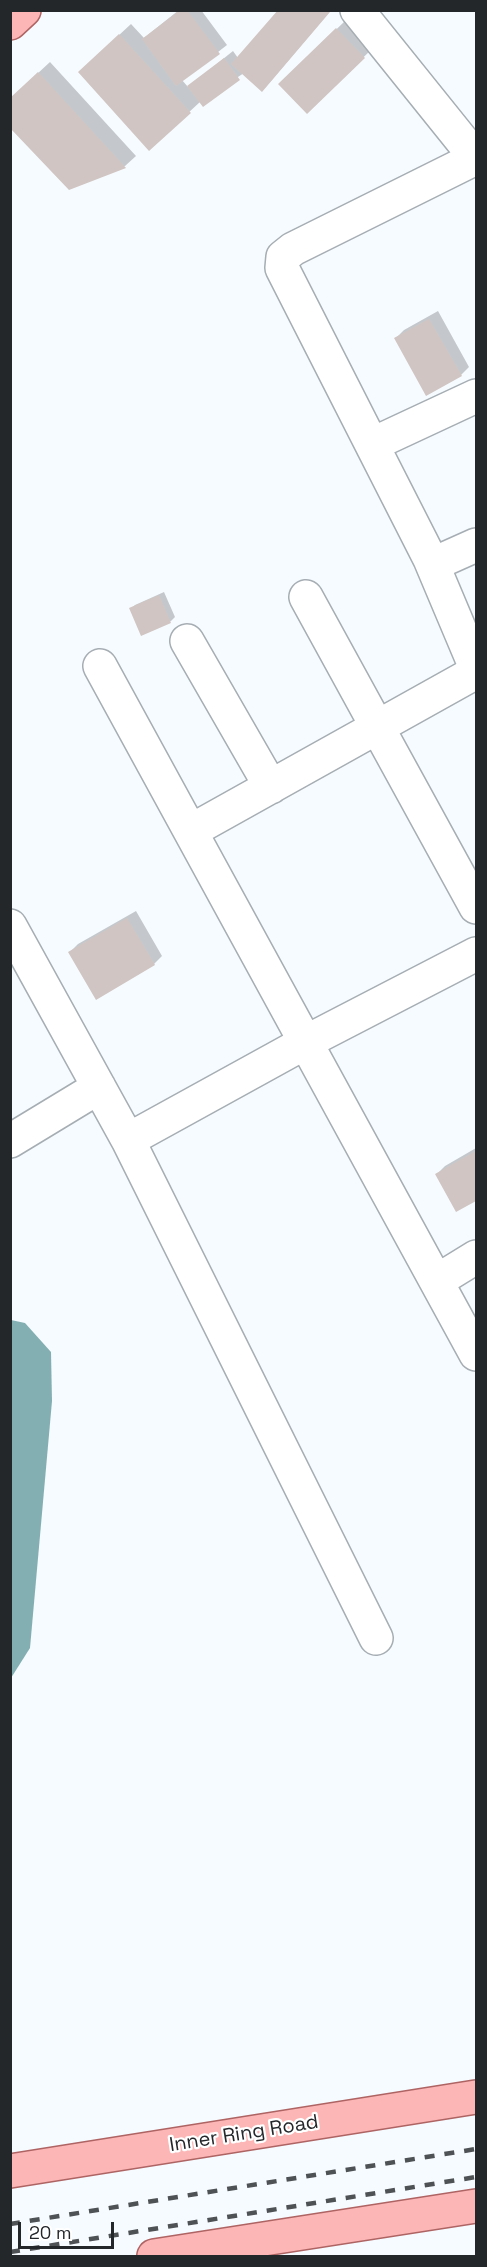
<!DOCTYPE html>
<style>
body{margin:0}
#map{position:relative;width:487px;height:2267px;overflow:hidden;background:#f6fbff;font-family:"Space Grotesk",sans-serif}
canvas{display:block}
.frame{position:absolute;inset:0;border:12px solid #24272a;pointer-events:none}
.scale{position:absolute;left:18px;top:2222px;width:96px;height:27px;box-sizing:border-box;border:3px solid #24272a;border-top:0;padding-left:8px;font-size:18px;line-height:21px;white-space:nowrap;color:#24272a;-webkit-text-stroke:4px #fff;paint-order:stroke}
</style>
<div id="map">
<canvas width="487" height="2267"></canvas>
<div class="frame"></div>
<div class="scale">20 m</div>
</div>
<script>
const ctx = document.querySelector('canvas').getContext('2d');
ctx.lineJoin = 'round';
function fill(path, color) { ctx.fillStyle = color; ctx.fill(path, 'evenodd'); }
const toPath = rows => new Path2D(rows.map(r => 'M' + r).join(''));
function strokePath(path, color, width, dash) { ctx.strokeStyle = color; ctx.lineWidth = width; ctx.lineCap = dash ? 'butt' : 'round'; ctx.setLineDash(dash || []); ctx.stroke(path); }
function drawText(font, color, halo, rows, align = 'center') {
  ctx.font = font + ' "Space Grotesk",sans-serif'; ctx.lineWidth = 4.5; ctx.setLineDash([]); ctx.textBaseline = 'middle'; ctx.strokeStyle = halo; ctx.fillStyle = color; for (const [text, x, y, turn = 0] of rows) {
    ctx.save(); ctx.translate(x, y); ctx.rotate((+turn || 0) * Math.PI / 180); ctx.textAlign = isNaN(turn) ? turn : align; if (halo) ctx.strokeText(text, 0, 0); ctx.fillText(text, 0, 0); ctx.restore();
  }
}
fill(toPath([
 [11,1320,25,1323,51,1352,52,1401,30,1648,11,1678]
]), '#84afb2');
fill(toPath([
 [179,10,201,10,227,45,182,80,188,87,233,51,238,58,280,10,331,10,270,82,244,73,200,102,149,149,91,61,131,24,144,38],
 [345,21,372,49,307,112,280,84],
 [50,62,136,156,125,166,70,188,10,99],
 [438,311,469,367,461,375,396,338,404,330],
 [164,592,175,617,171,621,142,634,131,609,135,605],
 [136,911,162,956,154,964,70,952,78,944],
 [476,1148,476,1199,457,1210,437,1174,445,1166]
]), '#0003');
fill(toPath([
 [180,10,187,10,220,54,176,86,142,39],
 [278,10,330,12,262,92,231,64],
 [336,28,365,58,307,114,278,84],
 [119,34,191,113,149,151,78,72],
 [224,58,240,80,203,107,187,86],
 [38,72,126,168,69,190,10,128,10,98],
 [429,319,462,376,426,396,394,338],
 [159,595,171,623,141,636,129,608],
 [127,918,155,965,96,1000,68,952],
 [476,1151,476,1201,456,1212,435,1174]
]), '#d0c5c2');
const minor = toPath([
 [357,10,476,158,293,249,283,257,282,268,430,559,438,562,476,545],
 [373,444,476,396],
 [430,559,476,668],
 [306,597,476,907],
 [187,641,271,787],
 [100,666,476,1354],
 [191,831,476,672],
 [10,926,128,1140,376,1638],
 [128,1140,306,1042,476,954],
 [10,1141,99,1087],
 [437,1281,476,1257]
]);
const major = toPath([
 [10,23,24,10],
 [10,2171,476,2097],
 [154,2256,476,2206]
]);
strokePath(minor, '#a6aeb4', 36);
strokePath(major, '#af6464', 36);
strokePath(minor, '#fff', 33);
strokePath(major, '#fcb6b5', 33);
strokePath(toPath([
 [10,2224,476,2149],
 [10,2252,476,2177]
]), '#4f5255', 4.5, [10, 10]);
drawText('20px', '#24272a', '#fff', [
 ["Inner Ring Road",244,2134,-9]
]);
</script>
